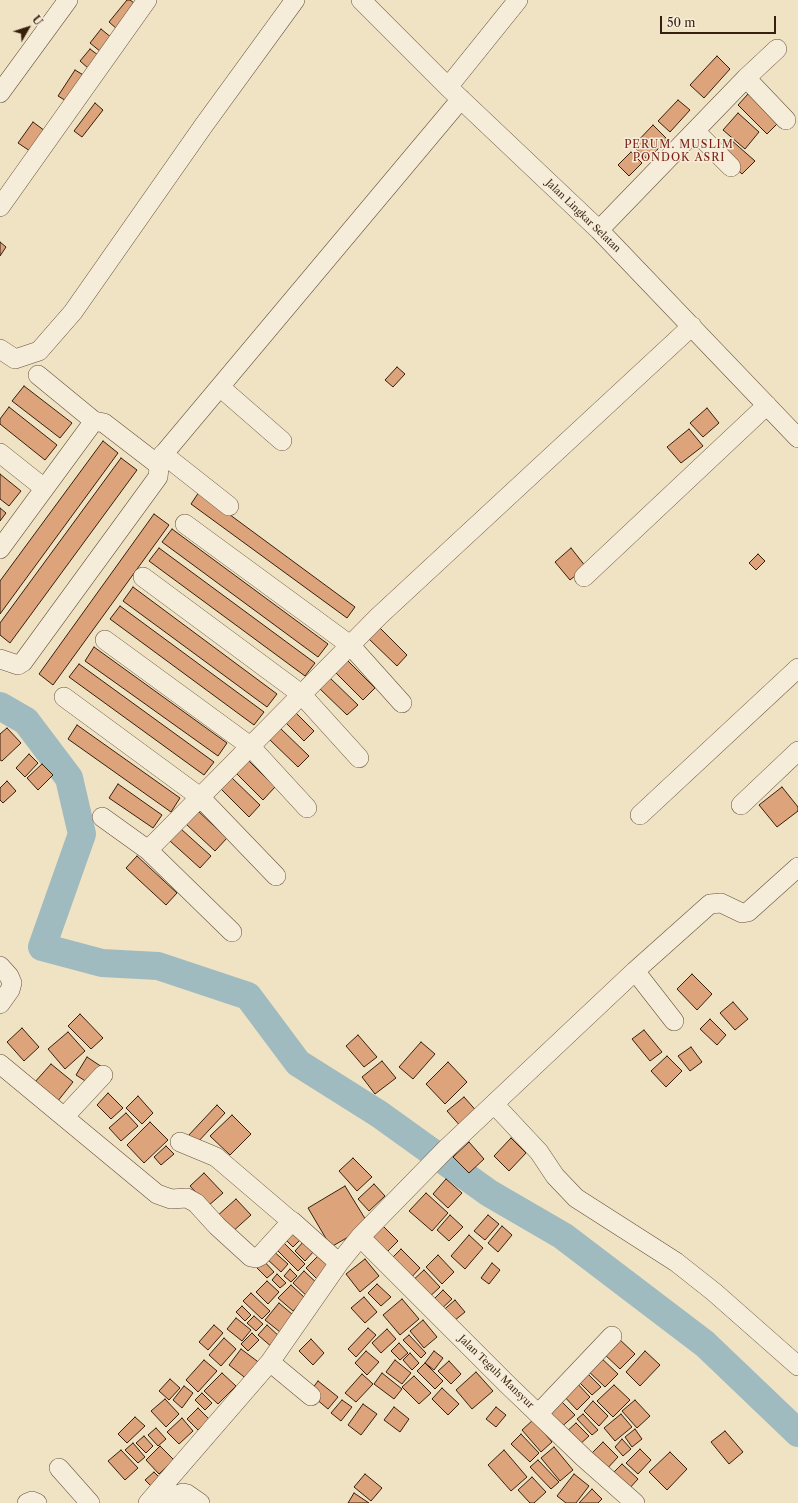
<!DOCTYPE html>
<style>
body{margin:0}
#map{position:relative;width:798px;height:1503px;overflow:hidden;background:#efe3c4;font-family:"Libre Caslon Text",serif}
canvas{display:block}
.north{position:absolute;left:8px;top:8px;width:40px;height:40px;-webkit-text-stroke:3px #f5edd9;paint-order:stroke;rotate:51deg;font-size:11px;font-weight:700;line-height:16px;text-align:center;color:#371f0d}
.north::after{content:'';display:block;margin:auto;width:14px;height:18px;background:#371f0d;clip-path:polygon(50% 0,100% 100%,50% 72%,0 100%)}
.scale{position:absolute;left:660px;top:16px;width:116px;height:18px;box-sizing:border-box;border:2px solid #371f0d;border-top:0;padding-left:5px;font-size:12px;line-height:14px;white-space:nowrap;color:#371f0d;-webkit-text-stroke:3px #f5edd9;paint-order:stroke}
</style>
<div id="map">
<canvas width="798" height="1503"></canvas>
<div class="north">U</div>
<div class="scale">50 m</div>
</div>
<script>
const ctx = document.querySelector('canvas').getContext('2d');
ctx.lineJoin = 'round';
const toPath = rows => new Path2D(rows.map(r => 'M' + r).join(''));
function strokePath(path, color, width, dash) { ctx.strokeStyle = color; ctx.lineWidth = width; ctx.lineCap = dash ? 'butt' : 'round'; ctx.setLineDash(dash || []); ctx.stroke(path); }
function fill(path, color) { ctx.fillStyle = color; ctx.fill(path, 'evenodd'); }
function drawText(font, color, halo, rows, align = 'center') {
  ctx.font = font + ' "Libre Caslon Text",serif'; ctx.lineWidth = 3; ctx.setLineDash([]); ctx.textBaseline = 'middle'; ctx.strokeStyle = halo; ctx.fillStyle = color; for (const [text, x, y, turn = 0] of rows) {
    ctx.save(); ctx.translate(x, y); ctx.rotate((+turn || 0) * Math.PI / 180); ctx.textAlign = isNaN(turn) ? turn : align; if (halo) ctx.strokeText(text, 0, 0); ctx.fillText(text, 0, 0); ctx.restore();
  }
}
strokePath(toPath([
 [0,706,26,721,69,778,82,834,42,947,102,963,158,966,248,996,298,1063,379,1114,489,1193,563,1236,705,1344,798,1433]
]), '#9fbbbf', 28);
const building = toPath([
 [127,0,130,0,137,5,117,29,109,22,127,0],
 [101,29,112,38,101,52,90,43,101,29],
 [90,49,98,55,88,68,80,61,90,49],
 [717,56,730,69,704,98,690,85,717,56],
 [75,70,85,76,68,102,58,96,75,70],
 [748,94,778,123,767,134,738,105,748,94],
 [678,100,690,110,670,132,658,121,678,100],
 [95,103,103,110,82,137,74,131,95,103],
 [738,113,759,132,745,149,723,130,738,113],
 [33,122,45,131,30,151,18,143,33,122],
 [653,125,667,139,648,160,633,146,653,125],
 [730,139,755,161,742,174,718,152,730,139],
 [631,152,642,163,629,176,618,165,631,152],
 [0,242,6,247,0,256,0,242],
 [397,367,405,374,393,387,385,380,397,367],
 [24,386,72,423,60,438,12,401,24,386],
 [9,407,57,445,45,460,0,424,0,419,9,407],
 [707,408,719,423,703,437,690,423,707,408],
 [689,429,703,446,681,463,667,447,689,429],
 [103,441,118,453,0,614,0,581,103,441],
 [121,458,137,470,10,643,0,635,0,623,121,458],
 [0,474,21,491,9,506,0,499,0,474],
 [199,492,355,607,347,618,191,504,199,492],
 [0,508,6,513,0,521,0,508],
 [154,514,169,525,53,685,39,674,154,514],
 [172,529,328,644,318,657,162,542,172,529],
 [159,548,315,663,305,676,149,561,159,548],
 [571,548,586,567,570,580,555,562,571,548],
 [758,554,765,561,756,570,749,563,758,554],
 [133,587,277,694,267,707,123,601,133,587],
 [120,606,264,712,254,725,110,619,120,606],
 [379,627,407,655,397,666,369,639,379,627],
 [94,647,227,743,218,756,85,661,94,647],
 [347,660,375,688,363,700,335,672,347,660],
 [79,664,214,762,204,775,69,677,79,664],
 [329,677,358,705,347,715,319,688,329,677],
 [296,713,314,731,304,741,286,723,296,713],
 [77,725,180,798,171,812,68,739,77,725],
 [7,728,21,743,2,761,0,760,0,734,7,728],
 [280,728,309,756,298,767,269,739,280,728],
 [29,754,38,763,25,777,16,768,29,754],
 [248,760,275,787,263,800,236,773,248,760],
 [42,764,53,775,38,790,27,778,42,764],
 [231,777,260,805,249,817,220,788,231,777],
 [7,781,16,791,3,803,0,800,0,788,7,781],
 [118,784,162,815,153,828,109,798,118,784],
 [782,787,798,807,798,811,777,827,759,805,782,787],
 [198,811,227,838,215,851,186,824,198,811],
 [181,829,211,856,200,868,170,841,181,829],
 [137,856,177,893,166,905,126,868,137,856],
 [692,974,712,994,697,1010,677,989,692,974],
 [733,1002,748,1019,735,1030,720,1013,733,1002],
 [80,1014,103,1038,91,1049,68,1026,80,1014],
 [710,1019,726,1035,717,1045,700,1029,710,1019],
 [22,1028,39,1047,24,1061,7,1042,22,1028],
 [644,1030,662,1052,650,1061,632,1039,644,1030],
 [68,1032,85,1051,65,1069,48,1049,68,1032],
 [358,1035,377,1057,364,1067,346,1046,358,1035],
 [421,1042,435,1054,413,1079,399,1067,421,1042],
 [691,1047,702,1062,690,1071,678,1056,691,1047],
 [667,1056,682,1071,666,1087,651,1071,667,1056],
 [87,1057,102,1067,90,1084,76,1075,87,1057],
 [382,1061,396,1078,375,1094,362,1077,382,1061],
 [448,1062,467,1082,445,1104,426,1084,448,1062],
 [51,1064,73,1082,57,1102,34,1083,51,1064],
 [108,1093,123,1108,111,1119,97,1105,108,1093],
 [138,1096,153,1113,142,1124,126,1108,138,1096],
 [464,1097,480,1115,463,1129,447,1111,464,1097],
 [217,1105,225,1113,195,1145,187,1137,217,1105],
 [126,1113,138,1126,121,1141,109,1128,126,1113],
 [232,1115,251,1134,230,1155,210,1136,232,1115],
 [150,1122,168,1140,144,1163,127,1145,150,1122],
 [511,1138,526,1153,509,1171,494,1156,511,1138],
 [469,1142,484,1159,469,1173,453,1157,469,1142],
 [166,1146,174,1154,161,1165,154,1157,166,1146],
 [353,1158,372,1177,357,1191,339,1171,353,1158],
 [204,1173,223,1193,208,1206,190,1186,204,1173],
 [446,1179,462,1193,448,1208,433,1194,446,1179],
 [374,1184,385,1196,369,1211,358,1199,374,1184],
 [345,1186,369,1225,331,1247,308,1208,345,1186],
 [426,1193,448,1213,432,1231,409,1211,426,1193],
 [236,1199,251,1215,231,1233,216,1217,236,1199],
 [450,1215,463,1227,449,1241,437,1230,450,1215],
 [488,1215,499,1224,485,1240,474,1231,488,1215],
 [383,1226,398,1241,383,1256,368,1241,383,1226],
 [502,1226,512,1235,498,1252,488,1243,502,1226],
 [293,1231,301,1239,293,1247,285,1239,293,1231],
 [469,1235,483,1248,465,1269,451,1256,469,1235],
 [305,1240,315,1250,305,1261,295,1251,305,1240],
 [284,1243,305,1264,298,1271,277,1250,284,1243],
 [401,1249,420,1268,407,1282,388,1262,401,1249],
 [272,1250,288,1264,281,1272,266,1258,272,1250],
 [320,1254,333,1267,319,1281,306,1268,320,1254],
 [438,1255,454,1272,442,1284,426,1267,438,1255],
 [262,1259,274,1272,267,1278,255,1266,262,1259],
 [365,1259,379,1276,360,1292,346,1274,365,1259],
 [492,1263,500,1270,489,1284,481,1278,492,1263],
 [290,1269,297,1276,291,1282,284,1276,290,1269],
 [424,1270,440,1287,426,1300,410,1283,424,1270],
 [304,1271,320,1286,309,1298,293,1283,304,1271],
 [277,1274,286,1283,280,1288,272,1280,277,1274],
 [267,1281,279,1292,268,1304,256,1292,267,1281],
 [377,1284,391,1297,381,1306,368,1293,377,1284],
 [291,1285,305,1298,293,1311,278,1298,291,1285],
 [443,1290,452,1299,437,1313,429,1304,443,1290],
 [251,1293,270,1311,262,1319,243,1301,251,1293],
 [364,1297,377,1312,365,1323,351,1308,364,1297],
 [402,1299,419,1319,400,1335,383,1315,402,1299],
 [455,1300,465,1312,449,1325,439,1314,455,1300],
 [279,1303,299,1320,285,1336,265,1320,279,1303],
 [242,1306,251,1315,245,1321,236,1312,242,1306],
 [254,1316,263,1324,256,1331,247,1323,254,1316],
 [236,1318,251,1330,242,1341,227,1329,236,1318],
 [423,1320,437,1337,424,1348,410,1331,423,1320],
 [214,1325,223,1333,208,1350,199,1342,214,1325],
 [267,1325,281,1338,273,1348,258,1335,267,1325],
 [368,1328,376,1335,356,1357,348,1349,368,1328],
 [387,1329,396,1339,381,1353,372,1343,387,1329],
 [252,1333,259,1340,248,1351,241,1344,252,1333],
 [409,1335,426,1353,421,1358,403,1340,409,1335],
 [617,1337,635,1354,620,1369,603,1353,617,1337],
 [224,1338,236,1349,221,1366,209,1355,224,1338],
 [311,1339,324,1353,313,1365,299,1351,311,1339],
 [399,1343,408,1353,400,1360,391,1351,399,1343],
 [241,1349,261,1364,248,1380,229,1365,241,1349],
 [366,1351,379,1362,367,1375,355,1363,366,1351],
 [434,1351,443,1358,434,1370,425,1363,434,1351],
 [645,1351,660,1365,640,1386,626,1372,645,1351],
 [410,1353,419,1363,412,1370,403,1360,410,1353],
 [598,1355,618,1374,605,1387,585,1368,598,1355],
 [204,1360,217,1371,198,1392,186,1380,204,1360],
 [395,1360,411,1373,402,1384,386,1372,395,1360],
 [449,1361,461,1374,451,1384,438,1371,449,1361],
 [425,1363,443,1381,435,1389,417,1371,425,1363],
 [584,1370,601,1387,592,1395,575,1378,584,1370],
 [476,1372,493,1391,472,1409,456,1390,476,1372],
 [222,1373,236,1386,218,1404,204,1391,222,1373],
 [382,1373,402,1389,394,1399,374,1384,382,1373],
 [362,1374,373,1384,356,1402,345,1393,362,1374],
 [414,1376,431,1393,419,1404,402,1387,414,1376],
 [170,1379,180,1388,169,1400,159,1391,170,1379],
 [574,1380,590,1397,577,1410,561,1393,574,1380],
 [318,1381,338,1397,328,1409,309,1393,318,1381],
 [614,1385,630,1400,613,1417,597,1401,614,1385],
 [184,1386,193,1393,182,1408,173,1400,184,1386],
 [442,1388,459,1404,448,1415,432,1399,442,1388],
 [202,1393,212,1403,205,1410,195,1400,202,1393],
 [165,1399,179,1414,166,1427,151,1411,165,1399],
 [559,1399,575,1415,559,1429,544,1413,559,1399],
 [342,1400,352,1407,341,1421,331,1413,342,1400],
 [635,1400,650,1416,637,1428,622,1411,635,1400],
 [593,1401,608,1416,599,1426,584,1411,593,1401],
 [363,1404,377,1414,361,1435,348,1425,363,1404],
 [394,1407,409,1419,400,1432,384,1420,394,1407],
 [496,1407,506,1415,496,1427,486,1419,496,1407],
 [198,1408,209,1419,198,1430,187,1419,198,1408],
 [583,1414,598,1430,592,1435,577,1419,583,1414],
 [621,1414,632,1427,615,1441,604,1428,621,1414],
 [135,1417,145,1426,127,1443,118,1434,135,1417],
 [182,1418,193,1431,179,1444,167,1432,182,1418],
 [533,1420,552,1442,541,1452,522,1430,533,1420],
 [576,1423,589,1436,578,1446,565,1433,576,1423],
 [156,1428,166,1439,158,1446,148,1435,156,1428],
 [635,1429,642,1439,632,1447,625,1437,635,1429],
 [725,1431,743,1452,729,1464,711,1442,725,1431],
 [521,1434,539,1453,530,1462,511,1444,521,1434],
 [144,1436,153,1446,146,1453,136,1443,144,1436],
 [622,1439,631,1449,623,1456,615,1447,622,1439],
 [603,1442,618,1457,604,1472,588,1457,603,1442],
 [133,1443,145,1457,138,1463,125,1450,133,1443],
 [160,1446,174,1460,159,1474,146,1460,160,1446],
 [554,1447,573,1470,560,1481,541,1458,554,1447],
 [640,1449,651,1460,638,1474,626,1463,640,1449],
 [121,1450,138,1468,125,1480,108,1461,121,1450],
 [504,1450,527,1477,511,1491,488,1465,504,1450],
 [670,1452,687,1469,667,1490,649,1472,670,1452],
 [538,1460,559,1482,551,1489,530,1467,538,1460],
 [622,1464,638,1479,628,1490,612,1474,622,1464],
 [154,1472,160,1478,151,1486,145,1480,154,1472],
 [365,1474,382,1488,371,1501,354,1487,365,1474],
 [574,1474,589,1486,576,1503,566,1503,557,1496,574,1474],
 [532,1477,546,1492,534,1503,530,1503,518,1490,532,1477],
 [592,1489,602,1499,598,1503,579,1503,592,1489],
 [354,1493,369,1503,348,1503,354,1493]
]);
fill(building, '#dda37a');
strokePath(building, '#371f0d', 1);
const minor = toPath([
 [361,0,448,87,599,230,798,438],
 [746,78,786,120],
 [448,87,518,0],
 [0,93,68,0],
 [695,131,731,167],
 [0,207,147,0],
 [599,230,746,78,777,49],
 [0,349,15,359,39,351,73,312,204,125,295,0],
 [38,375,94,421],
 [220,387,282,441],
 [0,453,44,488],
 [163,454,229,506],
 [156,463,461,99],
 [185,524,350,645,402,703],
 [0,549,94,421,104,423,156,463,159,468,158,477,23,662,18,665,0,659],
 [143,577,301,694,359,758],
 [584,577,767,405],
 [105,640,250,746,307,808],
 [64,697,200,797,276,876],
 [741,805,798,751],
 [640,815,798,668],
 [102,817,148,850,232,932],
 [148,850,379,616,692,326],
 [0,966,9,976,12,983,10,990,0,1004],
 [635,971,674,1021],
 [0,1064,157,1194,171,1199,187,1198,196,1203,217,1226,251,1257,256,1258,260,1256,292,1221,339,1263],
 [495,1105,539,1152,555,1176,576,1198,676,1262,714,1292,798,1366],
 [65,1116,103,1075],
 [180,1142,216,1157,291,1221],
 [360,1237,508,1385,584,1458,635,1503],
 [270,1362,311,1396],
 [538,1414,612,1336],
 [59,1468,90,1503],
 [27,1503,32,1501,37,1503],
 [148,1503,270,1362,339,1263,360,1237,446,1149,635,971,710,904,721,903,742,913,748,912,798,867],
 [170,1503,177,1495,183,1493,187,1494,200,1503]
]);
strokePath(minor, '#65503b', 20);
strokePath(minor, '#f5edd9', 19);
drawText('10px', '#371f0d', '#f5edd9', [
 ["Jalan Lingkar Selatan",583,216,44],
 ["Jalan Teguh Mansyur",496,1372,44]
]);
ctx.letterSpacing = '1px';
drawText('11px', '#7a1f14', '#f5edd9', [
 ["PERUM. MUSLIM",679,145],
 ["PONDOK ASRI",679,158]
]);
ctx.letterSpacing = '0px';
</script>
